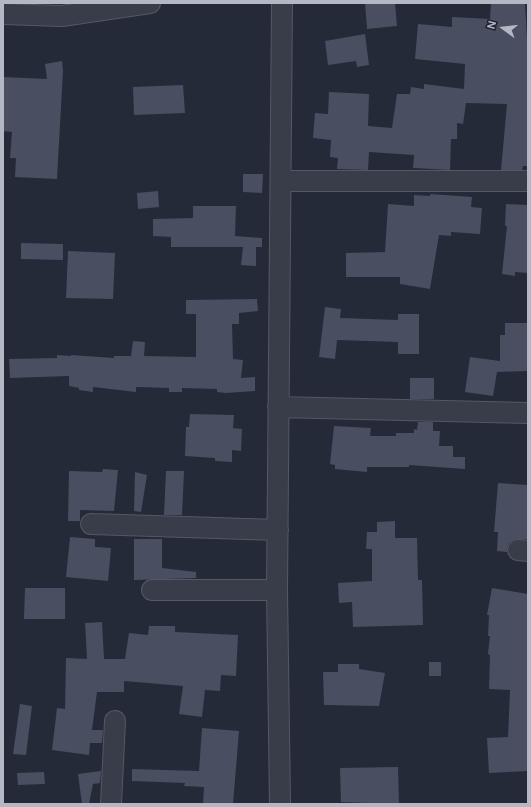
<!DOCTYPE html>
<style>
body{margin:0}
#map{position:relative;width:531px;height:807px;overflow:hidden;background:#252a39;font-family:"DM Sans",sans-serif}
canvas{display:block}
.frame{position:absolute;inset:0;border:4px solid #b4b8c5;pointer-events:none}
.north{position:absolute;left:483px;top:8px;width:40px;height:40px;-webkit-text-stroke:3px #1e222f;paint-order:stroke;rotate:285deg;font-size:11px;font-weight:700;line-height:16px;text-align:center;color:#b4b8c5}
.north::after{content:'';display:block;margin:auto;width:14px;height:18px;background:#b4b8c5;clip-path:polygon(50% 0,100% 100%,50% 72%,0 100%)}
</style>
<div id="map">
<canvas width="531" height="807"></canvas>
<div class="frame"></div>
<div class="north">N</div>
</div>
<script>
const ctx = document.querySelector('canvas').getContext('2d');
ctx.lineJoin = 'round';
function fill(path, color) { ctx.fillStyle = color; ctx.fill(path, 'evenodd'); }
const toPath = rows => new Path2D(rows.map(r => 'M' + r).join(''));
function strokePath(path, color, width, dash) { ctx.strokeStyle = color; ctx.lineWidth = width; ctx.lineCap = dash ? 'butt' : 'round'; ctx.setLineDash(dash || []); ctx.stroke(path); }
fill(toPath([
 [365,3,395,3,397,26,367,29],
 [491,3,525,3,528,58,528,166,523,166,522,170,501,170,507,104,466,103,463,124,457,123,457,139,451,139,450,170,413,168,414,155,369,152,368,170,337,169,338,158,330,157,331,140,313,138,315,113,328,114,329,92,369,94,368,126,392,128,397,94,410,94,411,87,424,89,424,84,464,89,465,64,415,59,418,24,452,27,452,17,490,19],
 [365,34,369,65,357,67,356,61,328,65,325,41],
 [62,61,63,71,57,179,15,177,16,158,10,158,12,132,3,131,3,77,47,79,45,64],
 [183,85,185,113,134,115,133,87],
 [243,174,263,174,262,193,243,192],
 [158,191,159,207,138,209,137,193],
 [430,194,472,197,471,207,482,208,480,234,451,232,451,236,439,235,430,289,400,284,400,277,346,277,346,253,385,252,388,204,414,206,414,195,430,196],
 [506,204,528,205,528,273,515,272,515,276,502,274,507,226,505,226],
 [193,206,236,206,235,236,262,238,262,247,256,247,256,266,241,265,243,247,171,247,171,237,153,236,153,219,193,218],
 [21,243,63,244,63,260,21,259],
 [68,251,115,253,113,299,66,298],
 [257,299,258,311,239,313,239,324,232,324,233,359,243,360,241,378,255,377,255,391,226,393,217,392,217,389,182,388,182,392,169,392,169,388,136,387,136,392,93,387,93,392,79,390,79,388,69,386,69,376,10,378,9,359,57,358,57,355,71,356,71,355,114,358,114,356,131,356,133,341,145,342,144,356,196,357,196,314,186,314,186,300],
 [325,307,341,309,340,318,398,320,398,314,419,314,419,354,398,354,398,342,337,340,335,359,319,357],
 [505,323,528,323,528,371,497,372,493,396,465,392,470,357,500,361,500,335,505,335],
 [410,378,434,378,434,399,410,399],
 [190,414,234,415,233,428,242,429,241,451,232,450,232,462,215,461,215,458,185,456,186,427,189,427],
 [418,422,433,422,433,431,440,431,439,446,453,446,453,457,465,457,465,469,409,465,409,467,367,467,367,472,335,469,335,465,330,464,334,426,371,428,370,436,396,436,396,433,414,433,414,429,417,430],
 [103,469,118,470,114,511,80,510,80,521,68,521,69,471,102,472],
 [166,471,184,471,182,515,164,515],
 [135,472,147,475,141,512,134,511],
 [498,483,528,485,528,539,513,540,508,544,507,552,497,551,498,532,494,532],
 [395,521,395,538,417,538,418,580,422,580,423,625,353,627,352,602,339,603,338,583,372,581,372,549,366,549,367,532,377,532,377,522],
 [70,537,95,539,95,547,111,548,108,581,66,577],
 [134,539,162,539,162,568,196,572,196,578,134,580],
 [25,588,65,588,65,619,24,619],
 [492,588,528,594,528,771,489,773,487,738,508,737,510,690,489,689,490,655,488,654,490,636,488,636,489,615,487,615],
 [102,622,104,659,125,659,129,633,148,635,149,626,175,626,175,632,238,635,236,676,221,675,220,691,205,690,202,717,179,714,183,686,124,681,124,692,97,692,92,730,103,730,102,743,90,743,89,755,52,750,57,708,65,709,66,658,87,659,85,623],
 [429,662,441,662,441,676,429,676],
 [338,664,359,664,359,669,385,673,379,706,324,705,323,672,338,672],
 [20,704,32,706,26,755,13,754],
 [202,728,239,731,233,804,203,804,204,787,184,786,185,783,132,781,132,769,199,771],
 [398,767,399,804,341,802,340,768],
 [101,771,100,783,93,784,89,804,82,804,78,774],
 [44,772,45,784,18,785,17,773]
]), '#494e60');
const minor = toPath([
 [3,14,62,16,150,3],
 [282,181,528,181],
 [278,407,528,413],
 [91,524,278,530],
 [518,550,528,551],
 [152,590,277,590],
 [111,804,115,721],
 [280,804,277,590,282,3]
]);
strokePath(minor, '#545865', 22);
strokePath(minor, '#393d4a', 20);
</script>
